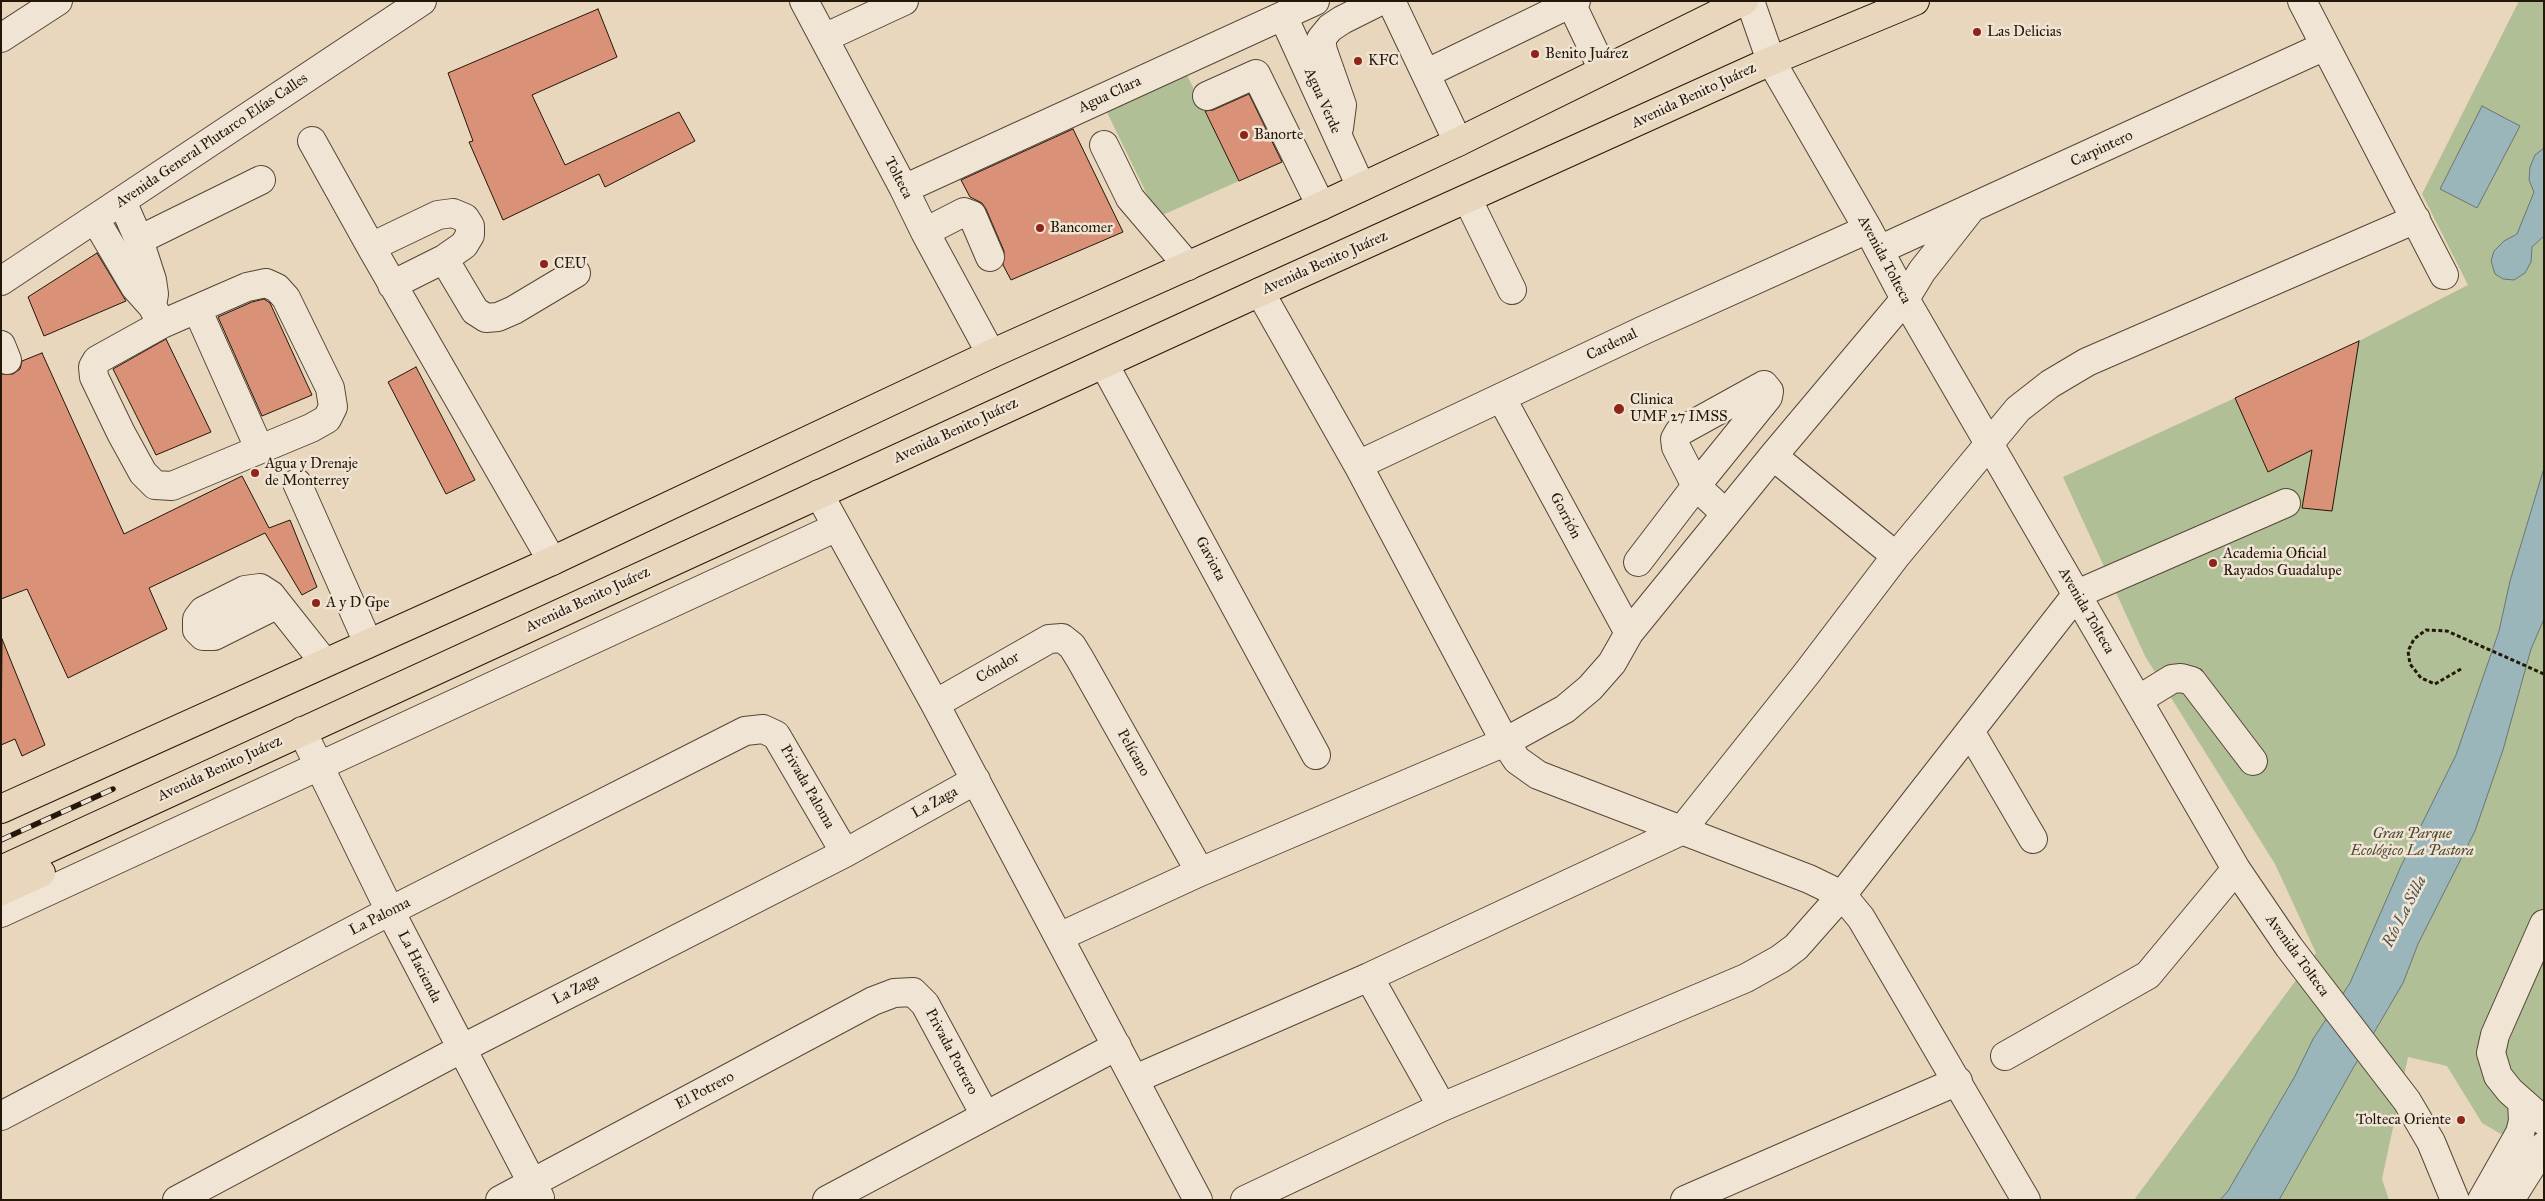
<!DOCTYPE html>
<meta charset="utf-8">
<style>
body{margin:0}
#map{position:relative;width:2545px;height:1201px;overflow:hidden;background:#e8d6bd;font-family:"IM FELL Great Primer",serif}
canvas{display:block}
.frame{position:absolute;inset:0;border:2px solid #231709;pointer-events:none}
</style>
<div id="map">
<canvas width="2545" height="1201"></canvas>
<div class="frame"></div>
</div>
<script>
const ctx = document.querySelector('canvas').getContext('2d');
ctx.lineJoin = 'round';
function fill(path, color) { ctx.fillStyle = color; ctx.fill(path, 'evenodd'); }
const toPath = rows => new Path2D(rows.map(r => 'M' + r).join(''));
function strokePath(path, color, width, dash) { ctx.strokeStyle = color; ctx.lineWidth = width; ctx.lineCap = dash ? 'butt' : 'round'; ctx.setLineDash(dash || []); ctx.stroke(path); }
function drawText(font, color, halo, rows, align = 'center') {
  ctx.font = font + ' "IM FELL Great Primer",serif'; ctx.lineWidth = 5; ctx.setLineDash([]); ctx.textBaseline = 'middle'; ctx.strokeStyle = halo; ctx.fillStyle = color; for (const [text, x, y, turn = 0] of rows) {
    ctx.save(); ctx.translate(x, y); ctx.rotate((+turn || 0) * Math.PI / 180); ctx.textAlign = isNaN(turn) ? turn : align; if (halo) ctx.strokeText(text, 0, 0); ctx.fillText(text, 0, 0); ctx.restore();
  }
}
fill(toPath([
 [2519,1,2544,1,2544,1159,2482,1123,2447,1066,2408,1057,2382,1179,2389,1200,2134,1200,2316,953,2275,864,2145,656,2063,477,2359,341,2468,285,2422,194],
 [1181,63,1239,181,1158,217,1101,100]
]), '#b0bf95');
const water = toPath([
 [2482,106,2520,126,2477,208,2440,189,2482,106],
 [2544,148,2544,236,2532,247,2531,262,2525,273,2514,280,2503,279,2495,274,2491,261,2494,251,2504,241,2517,234,2534,192,2529,180,2530,167,2535,155,2544,148],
 [2544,468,2544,619,2531,649,2503,750,2475,831,2418,944,2403,983,2352,1070,2279,1200,2220,1200,2228,1191,2295,1076,2313,1039,2350,983,2401,866,2456,755,2499,631,2510,581,2544,468]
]);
fill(water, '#9bb6bb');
strokePath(water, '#6b7674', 1);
const building = toPath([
 [598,9,617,57,532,95,565,165,679,112,695,141,605,187,599,174,503,220,469,142,473,141,448,73,598,9],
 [1249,94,1282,162,1239,181,1205,111,1213,110,1249,94],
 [1073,129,1123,232,1011,280,1003,265,1004,251,986,209,982,203,970,197,961,180,1073,129],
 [97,253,126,301,44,336,28,297,97,253],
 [264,299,270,303,312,395,262,416,218,317,252,302,264,299],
 [166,339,211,432,156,455,113,369,166,339],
 [2359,341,2332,511,2302,508,2312,450,2268,472,2235,398,2359,341],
 [42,353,124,534,242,476,269,528,290,520,317,587,302,595,265,533,149,588,167,629,68,678,27,589,1,599,1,374,13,374,20,369,22,361,42,353],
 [416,367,475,480,446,494,388,382,416,367],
 [2,639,45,745,22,756,15,739,1,745,2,639]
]);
fill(building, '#d99277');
strokePath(building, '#231709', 1);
const minor = toPath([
 [804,1,904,189,925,232,991,354],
 [1391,1,1458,142],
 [1750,1,1771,61,1868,229,1905,299,2236,869,2289,947,2407,1101,2431,1142,2455,1200],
 [2302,1,2444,275],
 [1571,3,1603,70],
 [1283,16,1361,187],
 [1,38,58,1],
 [824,38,904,1],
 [1427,73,1576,1],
 [1207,96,1256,74,1321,206],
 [1339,128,1342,105,1323,51,1321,39,1330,28,1342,20,1380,1],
 [312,141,371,247,552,561],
 [1104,145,1130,198,1188,266],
 [904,189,1315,1],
 [1468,200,1512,290],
 [122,201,139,240,152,280,154,294,152,306],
 [95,219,135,287,152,306,162,324],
 [925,232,964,212,972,215,990,257],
 [139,240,261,180],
 [371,247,438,215,453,213,465,218,470,226,470,235,464,245,444,259,392,285],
 [1879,250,2325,46],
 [444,259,475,311,486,318,498,317,514,310,576,273],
 [1,281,422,1],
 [266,283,277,288,286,298,330,388,333,407,327,419,311,428,172,486,155,485,143,473,121,433,94,377,93,367,97,360,162,324,247,287,266,283],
 [1260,292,1358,465,1505,742,1517,760,1538,775,1809,879,1842,895,1861,918,2026,1200],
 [197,309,259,448],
 [1,345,7,360],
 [1104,364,1316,755],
 [1764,385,1769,391,1768,397,1696,486,1676,447,1675,439,1679,432,1764,385],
 [1502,399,1629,633],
 [1773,456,1896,556],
 [1358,465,1644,330,1868,229],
 [297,483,368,643],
 [819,494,935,704,1198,1200],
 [1638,562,1696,486,1726,514],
 [278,604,214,636,203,636,197,630,197,619,203,611,245,590,260,588,271,595,278,604,324,662],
 [2138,700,2172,679,2181,678,2192,681,2253,761],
 [935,704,1049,639,1062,638,1072,646,1080,659,1200,872],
 [302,731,390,911,540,1198],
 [1970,731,2033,839],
 [1,913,837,527],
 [2544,924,2495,1035,2491,1053,2498,1076,2510,1091,2544,1121],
 [1059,937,1200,872,1505,742,1565,709,1590,688,1612,663,1629,633,1773,456,1905,299,1922,271,1970,210],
 [1369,977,1442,1107],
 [2005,1056,2148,975,2236,869],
 [1135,1079,1369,977,1681,831,1807,673,1896,556,2018,409,2050,384,2087,362,2416,219],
 [1,1116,390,911,745,731,763,729,776,735,845,853],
 [177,1200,461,1049,845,853,976,780],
 [500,1200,873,1001,894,993,913,992,925,1004,985,1115],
 [827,1200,1117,1046],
 [1245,1200,1442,1107,1746,978,1780,959,1796,947,1842,895,2077,594,2286,503],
 [1685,1200,1958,1081],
 [2482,1200,2520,1133,2523,1121,2522,1102],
 [2510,1200,2544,1146]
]);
const major = toPath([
 [1,809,552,561,991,354,1321,206,1458,142,1744,1],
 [1,870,1260,292,1771,61,1915,1],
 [1,891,41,873]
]);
strokePath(minor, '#544736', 30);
strokePath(major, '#231709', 30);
strokePath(toPath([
 [2461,669,2435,684,2421,678,2410,664,2408,651,2414,639,2426,630,2447,631,2544,674]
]), '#231709', 3, [4, 2.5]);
strokePath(minor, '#f0e4d4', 28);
strokePath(major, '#e8d6bd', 28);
const rail = toPath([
 [1,840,113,789]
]);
strokePath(rail, '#231709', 5.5);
strokePath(rail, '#f0e4d4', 4, [11]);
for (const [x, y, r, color] of [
 [1977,32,5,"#8f2418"],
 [1535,54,5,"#8f2418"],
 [1358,61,5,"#8f2418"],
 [1244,135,5,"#8f2418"],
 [1040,228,5,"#8f2418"],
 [544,264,5,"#8f2418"],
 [1619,409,6,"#8f2418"],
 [255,473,5,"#8f2418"],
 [2213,563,5,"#8f2418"],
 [316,603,5,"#8f2418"],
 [2461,1120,5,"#8f2418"]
]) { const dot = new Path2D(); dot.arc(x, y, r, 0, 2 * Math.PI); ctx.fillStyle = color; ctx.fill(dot); strokePath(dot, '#f0e4d4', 2); }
drawText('15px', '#231709', '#f0e4d4', [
 ["Las Delicias",1987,32],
 ["Benito Juárez",1545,54],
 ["KFC",1368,61],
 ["Banorte",1254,135],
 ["Bancomer",1050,228],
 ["CEU",554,264],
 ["Clinica",1630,400],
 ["UMF 27 IMSS",1630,417],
 ["Agua y Drenaje",265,464],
 ["de Monterrey",265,481],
 ["Academia Oficial",2223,554],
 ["Rayados Guadalupe",2223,571],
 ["A y D Gpe",326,603],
 ["Tolteca Oriente",2451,1120,"right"]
], 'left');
drawText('15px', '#231709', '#f0e4d4', [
 ["Agua Clara",1110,95,-25],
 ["Avenida Benito Juárez",1694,96,-25],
 ["Agua Verde",1322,101,66],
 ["Avenida General Plutarco Elías Calles",212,141,-34],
 ["Carpintero",2102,149,-25],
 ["Tolteca",898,178,63],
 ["Avenida Tolteca",1884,260,62],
 ["Avenida Benito Juárez",1325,263,-24],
 ["Cardenal",1612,345,-26],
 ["Avenida Benito Juárez",956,431,-25],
 ["Gorrión",1565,516,62],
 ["Gaviota",1210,559,62],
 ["Avenida Benito Juárez",588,600,-25],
 ["Avenida Tolteca",2086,611,60],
 ["Cóndor",998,668,-30],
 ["Pelícano",1133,753,61],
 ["Avenida Benito Juárez",220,769,-25],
 ["Privada Paloma",807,787,60],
 ["La Zaga",935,803,-29],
 ["La Paloma",380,917,-27],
 ["Avenida Tolteca",2297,956,54],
 ["La Hacienda",419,967,63],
 ["La Zaga",576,990,-27],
 ["Privada Potrero",951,1052,62],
 ["El Potrero",705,1091,-28]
]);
drawText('italic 15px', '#4d4933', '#f0e4d4', [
 ["Gran Parque",2412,834],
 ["Ecológico La Pastora",2412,851]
]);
drawText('italic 16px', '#4d4f47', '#f0e4d4', [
 ["Río La Silla",2405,912,-63]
]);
</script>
